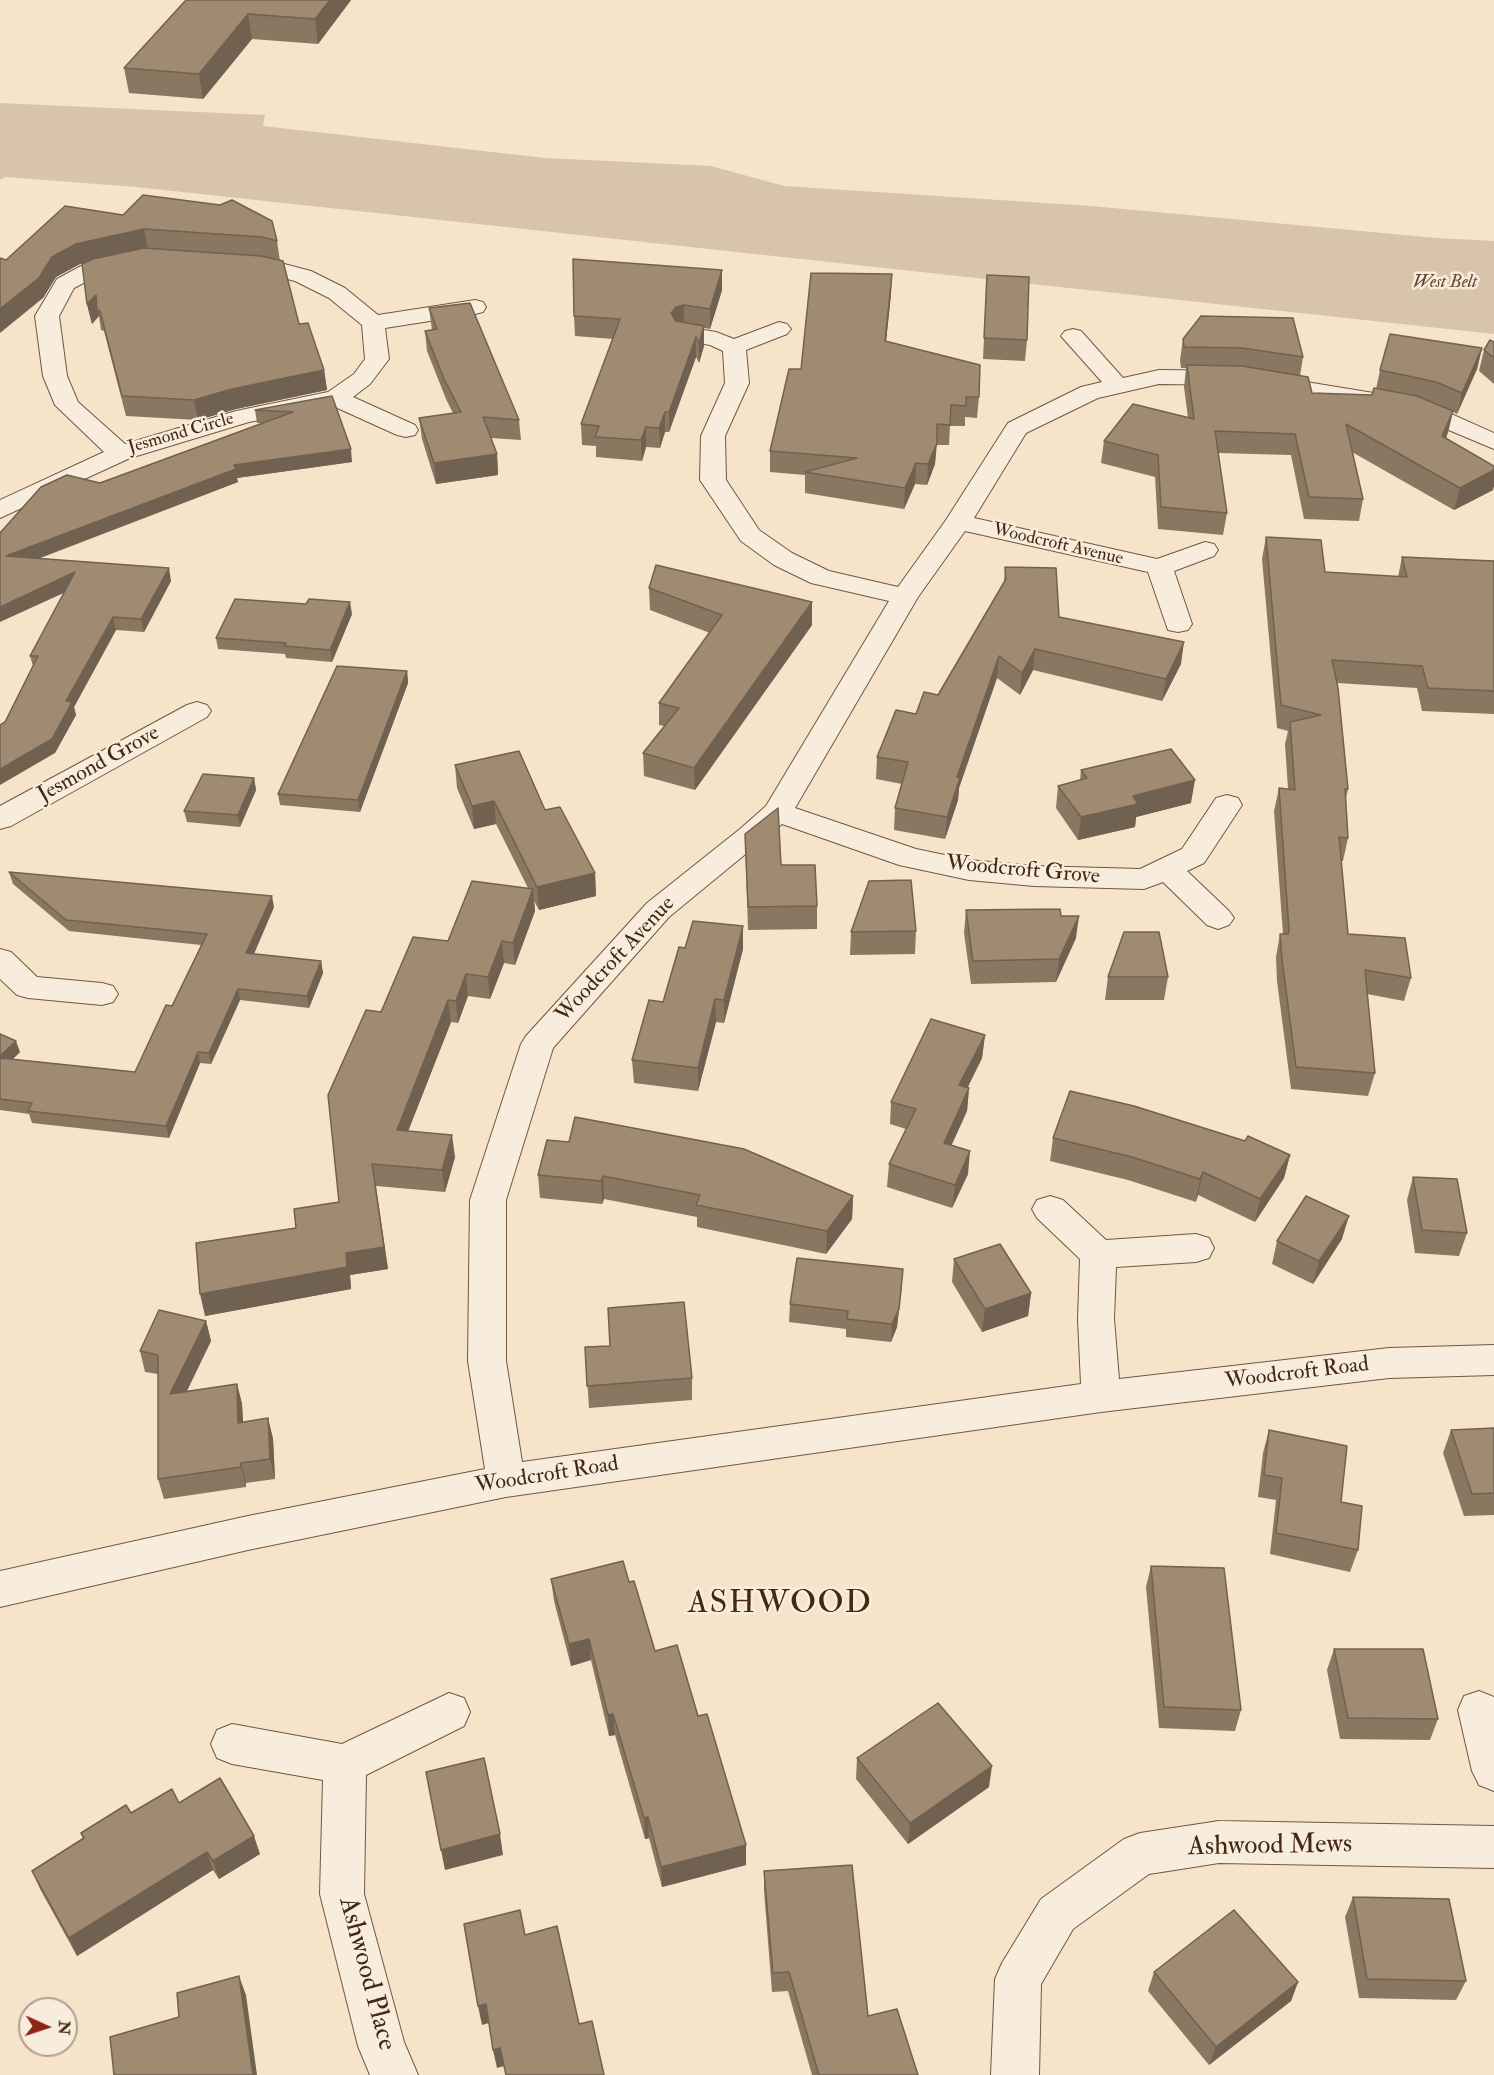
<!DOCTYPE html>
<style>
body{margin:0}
#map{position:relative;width:1494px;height:2075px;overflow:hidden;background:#f5e4c9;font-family:"IM FELL Double Pica",serif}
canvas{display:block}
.north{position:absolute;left:18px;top:1997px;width:60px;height:60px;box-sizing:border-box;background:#f8eddc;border:2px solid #b09f8c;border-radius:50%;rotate:93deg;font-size:16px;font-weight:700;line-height:24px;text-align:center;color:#432913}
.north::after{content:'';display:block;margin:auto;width:21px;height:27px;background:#8f2418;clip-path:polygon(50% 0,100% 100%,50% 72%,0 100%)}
</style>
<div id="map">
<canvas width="1494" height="2075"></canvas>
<div class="north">N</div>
</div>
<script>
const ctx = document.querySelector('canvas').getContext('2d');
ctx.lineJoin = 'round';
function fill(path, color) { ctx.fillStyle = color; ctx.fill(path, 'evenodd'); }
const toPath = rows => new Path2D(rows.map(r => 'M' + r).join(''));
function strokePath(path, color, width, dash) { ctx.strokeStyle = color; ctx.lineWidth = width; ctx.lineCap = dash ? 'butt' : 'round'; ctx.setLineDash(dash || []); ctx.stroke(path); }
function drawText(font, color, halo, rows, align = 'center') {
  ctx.font = font + ' "IM FELL Double Pica",serif'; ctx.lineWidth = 5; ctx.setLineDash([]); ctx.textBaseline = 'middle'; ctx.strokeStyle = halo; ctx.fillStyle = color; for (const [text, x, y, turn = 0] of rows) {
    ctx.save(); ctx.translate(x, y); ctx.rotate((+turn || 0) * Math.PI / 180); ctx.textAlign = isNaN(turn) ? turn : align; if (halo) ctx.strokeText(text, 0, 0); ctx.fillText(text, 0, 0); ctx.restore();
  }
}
fill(toPath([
 [0,103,265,115,263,126,545,158,711,166,784,186,1091,206,1437,238,1494,241,1494,334,136,187,5,177,0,180]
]), '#d7c4aa');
const minor = toPath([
 [125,255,133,257,136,262,133,267,97,276,74,288,59,316,67,376,78,402,125,444,236,411,328,392,354,374,365,359,362,325,329,298,295,281,264,273,234,269,231,264,234,259,242,257,265,259,311,271,345,288,378,315,475,300,483,302,486,307,483,312,475,314,385,328,389,359,370,384,353,397,415,425,418,430,415,435,406,437,397,435,333,406,249,422,130,458,0,518,0,500,104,452,55,405,43,376,35,316,57,279,81,266,125,255],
 [779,322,787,324,791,329,787,334,746,350,749,383,725,436,726,480,759,530,792,553,829,571,898,587,946,520,1008,423,1081,387,1102,382,1061,336,1065,331,1073,329,1081,331,1123,378,1159,370,1239,371,1398,397,1431,405,1494,433,1494,449,1413,415,1239,385,1159,384,1098,398,1026,433,974,518,1157,559,1205,542,1214,544,1218,550,1214,556,1174,571,1192,624,1188,630,1178,632,1168,630,1148,572,965,531,918,597,795,808,916,849,969,860,1034,866,1140,869,1182,849,1216,798,1227,795,1238,798,1242,805,1204,863,1187,871,1229,911,1234,918,1229,925,1218,929,1207,925,1163,882,1144,889,1034,886,969,880,899,865,782,824,669,917,553,1048,506,1200,506,1361,522,1462,1081,1384,1078,1319,1080,1259,1037,1218,1032,1209,1037,1200,1050,1196,1063,1200,1106,1240,1196,1234,1209,1238,1214,1248,1209,1258,1196,1262,1116,1267,1114,1319,1119,1379,1389,1348,1494,1345,1494,1375,1389,1378,1101,1412,506,1497,248,1550,0,1607,0,1571,248,1516,485,1469,468,1361,470,1200,521,1044,526,1036,647,903,740,829,766,806,889,601,811,583,774,565,741,541,700,480,701,436,725,383,723,351,710,345,677,339,673,334,677,329,685,327,716,332,734,339,779,322],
 [197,702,207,705,211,711,207,717,11,826,0,829,0,806,187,705,197,702],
 [0,949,11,952,37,977,102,983,113,986,118,994,113,1002,102,1005,28,998,17,995,0,979,0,949],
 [1479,1691,1494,1697,1494,1791,1479,1785,1472,1771,1458,1710,1464,1696,1479,1691],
 [449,1693,464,1698,470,1712,464,1726,366,1775,364,1894,404,2042,418,2075,370,2075,358,2046,320,1894,323,1780,232,1764,217,1758,211,1744,217,1730,232,1724,342,1744,449,1693],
 [1219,1821,1494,1826,1494,1868,1219,1863,1149,1874,1073,1929,1041,1984,1039,2075,991,2075,995,1979,1002,1963,1041,1899,1124,1839,1140,1833,1219,1821]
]);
strokePath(minor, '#705840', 2);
fill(minor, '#f8eddc');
fill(toPath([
 [186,0,351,0,318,44,252,39,203,99,129,93,124,68],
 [143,195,277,241,280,261,299,324,324,370,327,390,236,409,198,420,126,416,104,331,101,330,99,316,92,324,87,304,85,263,80,264,56,277,43,298,6,260,123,215],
 [722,270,722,290,710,329,704,328,704,346,699,363,696,357,669,432,665,432,660,448,646,447,642,461,596,457,596,446,582,445,581,424,613,339,575,336,574,316],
 [987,275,1027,340,1025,361,983,359],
 [891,294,886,341,979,397,977,418,965,417,965,426,950,426,949,445,936,445,935,464,927,485,915,484,904,509,805,493,805,475,770,472,770,451,801,369],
 [429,308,519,420,521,440,491,438,497,454,498,475,436,484,422,439,419,418,453,413,446,399,427,351,425,331,432,330],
 [1183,339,1303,357,1300,376,1312,393,1372,395,1376,389,1380,370,1482,348,1477,369,1457,414,1453,412,1448,432,1446,439,1493,490,1454,510,1352,452,1363,499,1359,521,1304,519,1291,455,1218,453,1227,513,1223,535,1158,529,1155,477,1101,463,1104,441,1188,418,1184,387,1186,368,1181,368,1180,360],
 [1494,342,1494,384,1479,371,1484,350],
 [332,396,352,462,237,478,238,482,38,559,171,581,144,632,116,630,74,707,76,715,55,753,5,722,33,666,30,656,65,592,0,533,100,483,262,423,257,423,255,410],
 [1266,537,1325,572,1398,577,1402,557,1494,561,1494,714,1422,711,1417,688,1337,683,1348,789,1346,798,1348,838,1343,861,1341,861,1348,934,1411,978,1404,1001,1367,994,1375,1073,1368,1096,1291,1089,1277,981,1276,957,1280,934,1283,934,1274,811,1279,788,1288,789,1285,744,1288,731,1277,728,1262,559],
 [1005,567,1059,617,1181,664,1162,701,1033,670,1020,695,997,678,959,788,958,800,945,839,894,830,895,808,902,784,876,779,877,757,916,714,938,695,1004,582],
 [649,588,812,602,812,625,695,790,644,776,643,753,664,726,659,725,659,703,710,633,650,610],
 [352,614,332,662,286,658,285,654,218,649,216,638],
 [407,671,408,683,360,812,280,805,278,794],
 [455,765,545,810,595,873,596,896,539,910,534,901,535,911,515,965,504,963,490,999,468,996,458,1023,451,1022,408,1131,455,1157,445,1192,376,1186,388,1269,350,1275,351,1289,205,1316,296,1228,339,1202,381,1012,448,941,528,888,496,824,474,829,457,788],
 [1081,770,1191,803,1136,817,1135,827,1078,840,1056,808,1058,786,1080,780],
 [254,778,256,790,240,827,187,822,184,811],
 [745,834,781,865,817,906,817,929,748,930],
 [9,872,274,907,254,954,321,961,323,973,309,1008,240,1000,211,1064,200,1063,169,1138,32,1123,29,1114,0,1110,0,1034,20,1052,13,1059,135,1072,172,1006,201,945,69,931,13,884],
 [966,910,1061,916,1076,938,1056,982,971,984,964,933],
 [743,926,743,949,724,1023,716,1022,698,1091,634,1083,632,1060,663,1002,685,948],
 [916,931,915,954,850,955,851,932],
 [1108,977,1168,977,1164,1000,1105,1000],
 [985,1035,982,1058,968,1087,969,1088,967,1111,951,1146,968,1174,952,1208,887,1187,889,1164,906,1129,890,1124,891,1102],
 [1053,1138,1290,1155,1284,1178,1255,1222,1198,1195,1196,1202,1128,1180,1050,1161],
 [547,1140,853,1196,852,1219,826,1254,697,1227,697,1217,604,1199,602,1204,540,1198,538,1175],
 [1413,1177,1467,1233,1459,1256,1415,1253,1407,1200],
 [1342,1239,1313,1284,1272,1264,1277,1241],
 [954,1259,1031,1293,1028,1316,982,1332,952,1282],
 [902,1287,897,1327,891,1342,846,1337,846,1329,789,1322,790,1304],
 [206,1321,211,1341,186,1391,237,1384,242,1404,243,1422,268,1418,273,1439,275,1479,246,1483,246,1487,164,1499,158,1479,158,1374,145,1372,140,1351],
 [585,1347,692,1378,692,1400,589,1408],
 [1494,1428,1494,1515,1464,1516,1443,1453,1451,1430],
 [1269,1430,1341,1502,1358,1550,1350,1572,1270,1554,1276,1500,1258,1497,1263,1453],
 [1151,1566,1241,1710,1235,1731,1159,1728,1146,1587],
 [551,1579,629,1582,655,1651,698,1716,746,1845,746,1865,662,1887,649,1838,645,1839,615,1735,609,1736,591,1660,571,1666,554,1601],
 [1334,1649,1438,1719,1430,1740,1340,1739,1327,1670],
 [857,1758,989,1787,908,1844,856,1779],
 [179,1803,260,1854,219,1879,213,1870,77,1956,40,1889,32,1871,83,1839,81,1833,131,1813],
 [764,1871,868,2016,918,2075,812,2075,788,1991,772,1992,764,1891],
 [1353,1897,1466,1981,1456,2000,1359,1998,1345,1917],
 [1154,1972,1298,1982,1291,2001,1209,2065,1148,1991]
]), '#8a7762');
fill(toPath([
 [330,0,351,0,318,44,315,19],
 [248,14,252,39,203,99,199,74],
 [144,229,148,249,80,264,56,277,43,298,0,333,0,309,52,257,76,244],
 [722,270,722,290,710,329,710,309],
 [892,274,891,294,884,361,885,341],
 [96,295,99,316,92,324,87,304],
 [684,305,684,325,676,327,671,313,676,307],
 [704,326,704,346,699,363,699,343],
 [696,337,696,357,669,432,669,412],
 [1482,348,1477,369,1457,414,1462,393],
 [324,370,327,390,236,409,198,420,194,400,232,389],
 [1453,411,1448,432,1437,458,1442,436],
 [665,412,665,432,660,448,659,428],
 [646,427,646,447,642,461,641,440],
 [937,443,935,464,927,485,928,464],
 [351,449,352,462,237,478,238,482,10,569,6,556,234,465],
 [497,454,498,475,436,484,434,463],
 [916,463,915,484,904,509,905,488],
 [1494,470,1494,486,1493,490,1454,510,1460,488],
 [169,568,171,581,144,632,141,619],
 [75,572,79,586,0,622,0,607],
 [350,602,352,614,332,662,330,650],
 [812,602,812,625,695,790,694,768],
 [113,617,116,630,74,707,76,715,55,753,0,785,0,769,66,701],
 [1184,642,1181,664,1162,701,1166,679],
 [1035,649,1033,670,1020,695,1022,673],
 [999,656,997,678,959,788,958,800,945,839,947,817,957,777],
 [407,671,408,683,360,812,358,800],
 [254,778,256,790,240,827,238,815],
 [1195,780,1191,803,1136,817,1135,827,1078,840,1081,817,1133,796],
 [494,801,496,824,474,829,472,806],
 [595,873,596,896,539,910,537,887],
 [533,889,535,911,515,965,513,943],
 [272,896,274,907,249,965,246,953],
 [1079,916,1076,938,1056,982,1059,959],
 [743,926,743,949,724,1023,724,1000],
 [502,941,504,963,490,999,488,977],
 [321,961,323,973,309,1008,307,996],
 [466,974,468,996,458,1023,456,1001],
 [238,989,240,1000,211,1064,209,1053],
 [715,999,716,1022,698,1091,698,1068],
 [448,1000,451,1022,400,1152,397,1130],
 [985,1035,982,1058,957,1108,959,1085],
 [16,1041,20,1052,2,1069,0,1063,0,1056],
 [198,1052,200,1063,169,1138,166,1126],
 [969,1088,967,1111,942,1166,944,1143],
 [452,1135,455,1157,445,1192,442,1170],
 [970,1151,968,1174,952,1208,955,1185],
 [1290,1155,1284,1178,1255,1222,1260,1199],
 [372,1164,388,1269,350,1275,351,1289,205,1316,200,1294,346,1253],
 [1203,1172,1198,1195,1196,1202,1200,1179],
 [603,1176,604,1199,602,1204,601,1181],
 [853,1196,852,1219,826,1254,827,1231],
 [1349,1216,1342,1239,1313,1284,1319,1261],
 [903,1269,897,1327,891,1342,892,1324],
 [1031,1293,1028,1316,982,1332,985,1309],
 [206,1321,211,1341,176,1414,170,1394],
 [237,1384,242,1404,244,1443,238,1423],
 [268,1418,273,1439,275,1479,270,1459],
 [241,1463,246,1483,246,1487,241,1467],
 [589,1639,591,1660,571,1666,569,1644],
 [613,1714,615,1735,609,1736,608,1715],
 [992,1766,989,1787,908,1844,910,1823],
 [648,1817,649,1838,645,1839,644,1818],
 [500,1834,503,1855,445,1870,441,1850],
 [254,1836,260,1854,219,1879,213,1861],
 [746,1845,746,1865,662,1887,661,1867],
 [207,1852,213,1870,77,1956,69,1938],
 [239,1976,246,1995,257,2075,253,2075],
 [1298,1982,1291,2001,1209,2065,1216,2047],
 [486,2004,489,2023,482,2025,478,2006],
 [500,2048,504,2066,497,2068,493,2050]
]), '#706150');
const building = toPath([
 [186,0,330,0,315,19,248,14,199,74,124,68,186,0],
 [143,195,220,205,232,200,272,221,277,241,262,237,144,229,76,244,52,257,39,278,0,309,0,258,6,260,65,206,123,215,143,195],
 [144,248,261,256,283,261,299,324,308,323,324,370,232,389,194,400,122,396,100,311,97,310,96,295,87,304,82,264,93,259,144,248],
 [573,259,722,270,710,309,684,305,676,307,671,313,676,321,704,326,699,343,696,337,669,412,665,412,659,428,646,427,641,440,595,437,599,426,581,424,620,319,574,316,573,259],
 [811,273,892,274,885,341,980,365,979,397,966,397,966,406,951,405,950,425,937,424,937,443,928,464,916,463,905,488,805,472,857,458,770,451,789,369,801,369,811,273],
 [987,275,1029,277,1027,340,984,338,987,275],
 [470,303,519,420,483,417,497,454,434,463,419,418,461,412,444,379,425,331,437,329,429,308,470,303],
 [1201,316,1293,318,1303,357,1242,348,1184,347,1183,339,1201,316],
 [1390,334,1482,348,1462,393,1436,382,1380,370,1390,334],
 [1490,340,1494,342,1494,358,1484,350,1490,340],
 [1187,365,1242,366,1308,377,1312,393,1372,395,1374,388,1417,396,1453,411,1442,436,1494,466,1494,470,1460,488,1346,424,1363,499,1309,497,1295,434,1215,431,1227,513,1161,507,1158,455,1104,441,1133,404,1194,419,1187,365],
 [332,396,351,449,234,465,236,469,6,556,169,568,141,619,113,617,66,701,72,702,52,739,0,769,0,725,5,722,38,656,30,656,75,572,0,607,0,533,41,487,67,475,100,483,293,412,255,410,332,396],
 [1266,537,1321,540,1325,572,1407,577,1402,557,1494,561,1494,691,1428,688,1422,666,1332,660,1338,688,1348,789,1345,789,1348,838,1339,837,1348,934,1405,938,1411,978,1365,970,1375,1073,1296,1067,1282,959,1280,934,1288,934,1289,930,1279,788,1295,790,1290,722,1321,715,1281,705,1266,537],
 [656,565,812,602,694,768,643,753,679,708,659,703,722,615,649,588,656,565],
 [1005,567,1056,568,1059,617,1184,642,1166,679,1035,649,1022,673,999,656,957,777,960,778,947,817,895,808,908,762,877,757,896,710,916,714,924,692,938,695,1006,579,1005,567],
 [235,599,306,604,309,599,350,602,330,650,284,646,286,643,216,638,235,599],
 [337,666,407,671,358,800,278,794,337,666],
 [1171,749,1195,780,1133,796,1138,804,1081,817,1058,786,1087,778,1081,770,1171,749],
 [519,751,545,810,560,807,595,873,537,887,494,801,472,806,455,765,519,751],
 [203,774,254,778,238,815,184,811,203,774],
 [778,808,781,865,815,865,817,906,748,907,745,834,778,808],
 [9,872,272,896,246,953,321,961,307,996,238,989,209,1053,198,1052,166,1126,28,1111,32,1103,0,1099,0,1058,135,1072,166,1005,172,1006,207,934,66,920,9,872],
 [911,880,916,931,851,932,869,881,911,880],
 [472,881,533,889,513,943,502,941,488,977,466,974,456,1001,448,1000,397,1130,452,1135,442,1170,372,1164,384,1247,346,1253,347,1267,200,1294,196,1243,296,1228,294,1209,339,1202,328,1095,366,1010,381,1012,413,937,448,941,472,881],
 [1060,909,1061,916,1079,916,1059,959,973,961,966,910,1060,909],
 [693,921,743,926,724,1000,715,999,698,1068,632,1060,649,1000,663,1002,679,947,685,948,693,921],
 [1124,932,1159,932,1168,977,1108,977,1124,932],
 [931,1019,985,1035,959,1085,969,1088,944,1143,970,1151,955,1185,889,1164,916,1109,891,1102,931,1019],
 [0,1034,16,1041,0,1056,0,1034],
 [1070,1091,1134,1106,1245,1141,1248,1136,1290,1155,1260,1199,1203,1172,1200,1179,1132,1157,1053,1138,1070,1091],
 [575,1117,744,1149,853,1196,827,1231,696,1205,700,1195,603,1176,601,1181,538,1175,547,1140,569,1142,575,1117],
 [1413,1177,1457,1179,1467,1233,1422,1230,1413,1177],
 [1306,1196,1349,1216,1319,1261,1277,1241,1306,1196],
 [1000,1244,1031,1293,985,1309,954,1259,1000,1244],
 [797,1258,903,1269,899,1309,892,1324,847,1319,848,1311,790,1304,797,1258],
 [684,1302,692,1378,587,1386,585,1347,610,1346,608,1308,684,1302],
 [159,1310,206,1321,170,1394,237,1384,238,1423,268,1418,270,1459,241,1463,241,1467,158,1479,158,1355,140,1351,159,1310],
 [1494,1428,1494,1493,1472,1494,1451,1430,1494,1428],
 [1269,1430,1347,1446,1341,1502,1362,1506,1358,1550,1276,1533,1282,1478,1264,1475,1269,1430],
 [623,1561,629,1582,634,1581,655,1651,677,1645,698,1716,707,1714,746,1845,661,1867,648,1817,644,1818,613,1714,608,1715,589,1639,569,1644,551,1579,623,1561],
 [1151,1566,1224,1568,1241,1710,1164,1707,1151,1566],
 [1334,1649,1423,1649,1438,1719,1348,1718,1334,1649],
 [938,1703,992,1766,910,1823,857,1758,938,1703],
 [484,1758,500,1834,441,1850,426,1772,484,1758],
 [220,1778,254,1836,213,1861,207,1852,69,1938,32,1871,84,1838,81,1833,126,1805,131,1813,172,1789,179,1803,220,1778],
 [852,1865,868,2016,897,2009,918,2075,819,2075,789,1972,773,1973,764,1871,852,1865],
 [1353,1897,1449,1899,1466,1981,1367,1979,1353,1897],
 [520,1910,525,1935,557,1926,579,2024,592,2021,604,2075,506,2075,500,2048,493,2050,486,2004,478,2006,464,1924,520,1910],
 [1234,1910,1298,1982,1216,2047,1154,1972,1234,1910],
 [239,1976,253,2075,114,2075,110,2037,179,2017,177,1993,239,1976]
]);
fill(building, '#a08a72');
strokePath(building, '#706150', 1.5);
drawText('italic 18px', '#614831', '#f8eddc', [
 ["West Belt",1445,283]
]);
drawText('18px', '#432913', '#f8eddc', [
 ["Jesmond Circle",181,434,-16],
 ["Woodcroft Avenue",1058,545,13]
]);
drawText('22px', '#432913', '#f8eddc', [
 ["Jesmond Grove",99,765,-29],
 ["Woodcroft Grove",1023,871,5],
 ["Woodcroft Avenue",616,960,-47],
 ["Woodcroft Road",1297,1374,-7],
 ["Woodcroft Road",547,1476,-9]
]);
drawText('27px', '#432913', '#f8eddc', [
 ["Ashwood Mews",1270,1847,-1],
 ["Ashwood Place",366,1974,75]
]);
ctx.letterSpacing = '1.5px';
drawText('32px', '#432913', '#f8eddc', [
 ["ASHWOOD",780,1605]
]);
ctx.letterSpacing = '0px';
</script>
